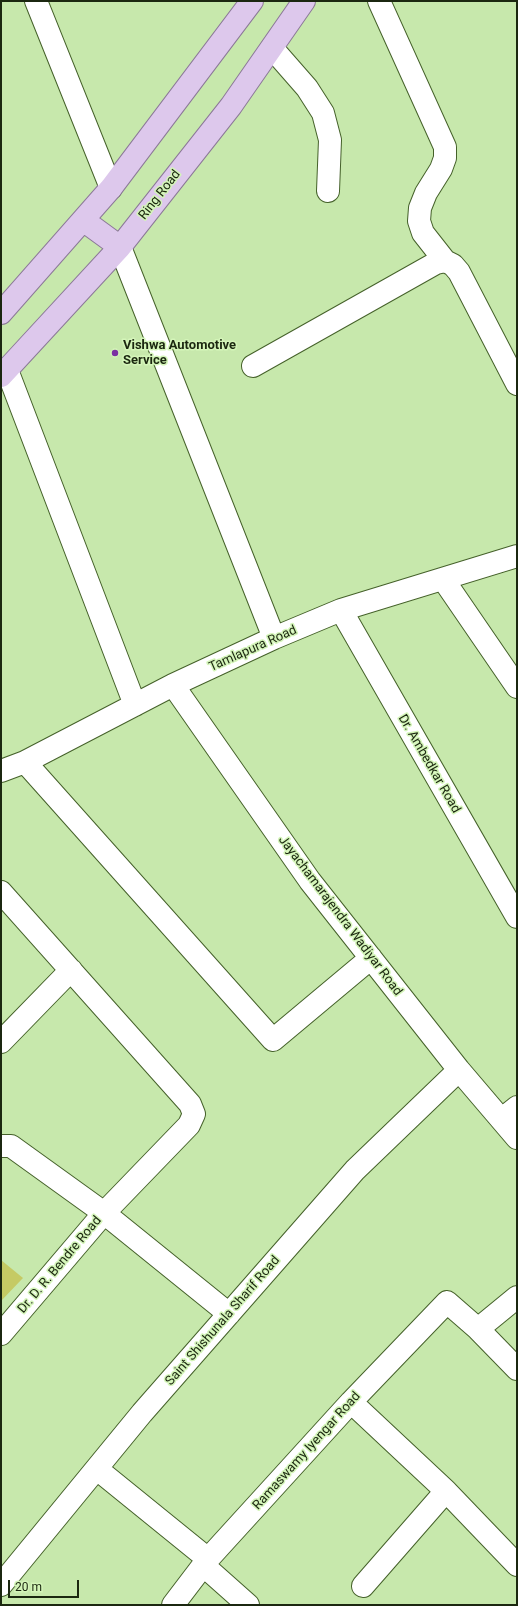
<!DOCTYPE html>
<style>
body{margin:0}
#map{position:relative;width:518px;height:1606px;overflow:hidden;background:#c7e8ac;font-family:Roboto,sans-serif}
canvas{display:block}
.frame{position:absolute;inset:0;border:2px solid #1b2710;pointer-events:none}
.scale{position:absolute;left:8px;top:1580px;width:71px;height:18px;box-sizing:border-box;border:2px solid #1b2710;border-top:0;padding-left:5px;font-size:12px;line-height:14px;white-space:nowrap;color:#1b2710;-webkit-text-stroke:3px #d4f5b9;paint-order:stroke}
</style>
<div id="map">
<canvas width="518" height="1606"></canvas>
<div class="frame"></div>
<div class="scale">20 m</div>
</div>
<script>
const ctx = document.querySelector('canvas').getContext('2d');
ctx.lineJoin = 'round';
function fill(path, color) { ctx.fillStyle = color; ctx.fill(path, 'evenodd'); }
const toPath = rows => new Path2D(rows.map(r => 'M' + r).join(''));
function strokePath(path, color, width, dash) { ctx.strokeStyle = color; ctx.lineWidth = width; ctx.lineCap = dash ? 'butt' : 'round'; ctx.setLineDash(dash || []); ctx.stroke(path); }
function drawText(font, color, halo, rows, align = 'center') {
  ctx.font = font + ' Roboto,sans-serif'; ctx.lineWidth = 3; ctx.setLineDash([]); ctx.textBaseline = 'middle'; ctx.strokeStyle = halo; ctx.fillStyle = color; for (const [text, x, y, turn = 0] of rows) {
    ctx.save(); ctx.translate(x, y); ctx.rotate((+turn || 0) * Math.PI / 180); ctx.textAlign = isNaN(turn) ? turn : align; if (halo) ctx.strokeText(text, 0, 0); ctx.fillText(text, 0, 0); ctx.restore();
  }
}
fill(toPath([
 [1,1260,23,1278,1,1301]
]), '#c5ca64');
const minor = toPath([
 [36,1,111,188],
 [379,1,445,147,445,158,441,169,426,193,420,208,419,221,423,233,445,261],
 [272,48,307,88,323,113,330,140,328,191],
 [120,247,274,638],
 [253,366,436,263,445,261,453,265,459,272,517,384],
 [7,370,135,705],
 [443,579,517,687],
 [341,610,517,917],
 [173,685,310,881,459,1070,517,1138],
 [25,762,273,1040,371,958],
 [1,771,25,762,173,685,274,638,341,610,517,556],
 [1,892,190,1104,194,1114,189,1125,104,1213,1,1334],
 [1,1042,71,970],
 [502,1119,517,1107],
 [1,1146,11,1146,104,1213,229,1314],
 [478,1329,517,1297],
 [351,1402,446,1491,517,1565],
 [97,1469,208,1559],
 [203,1565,248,1605],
 [1,1585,142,1413,355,1170,459,1070],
 [363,1586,446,1491],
 [173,1605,208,1559,351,1402,447,1302,478,1329,517,1369]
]);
const major = toPath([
 [83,220,120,247],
 [1,313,111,188,252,1],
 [1,376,120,247,231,106,304,1]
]);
strokePath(minor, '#45612a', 24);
strokePath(major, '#8b7897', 24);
strokePath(minor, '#fff', 22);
strokePath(major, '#ddc8ec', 22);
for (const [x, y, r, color] of [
 [115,353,4,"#7b30a2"]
]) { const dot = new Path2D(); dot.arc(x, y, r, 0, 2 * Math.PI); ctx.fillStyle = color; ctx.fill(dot); strokePath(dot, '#d4f5b9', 1.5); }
drawText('13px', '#1b2710', '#d4f5b9', [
 ["Ring Road",160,195,-52],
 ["Tamlapura Road",253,649,-24],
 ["Dr. Ambedkar Road",429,764,60],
 ["Jayachamarajendra Wadiyar Road",340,916,53],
 ["Dr. D. R. Bendre Road",60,1265,-50],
 ["Saint Shishunala Sharif Road",223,1321,-49],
 ["Ramaswamy Iyengar Road",307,1451,-48]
]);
drawText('bold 13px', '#1b2710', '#d4f5b9', [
 ["Vishwa Automotive",123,346],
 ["Service",123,361]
], 'left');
</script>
